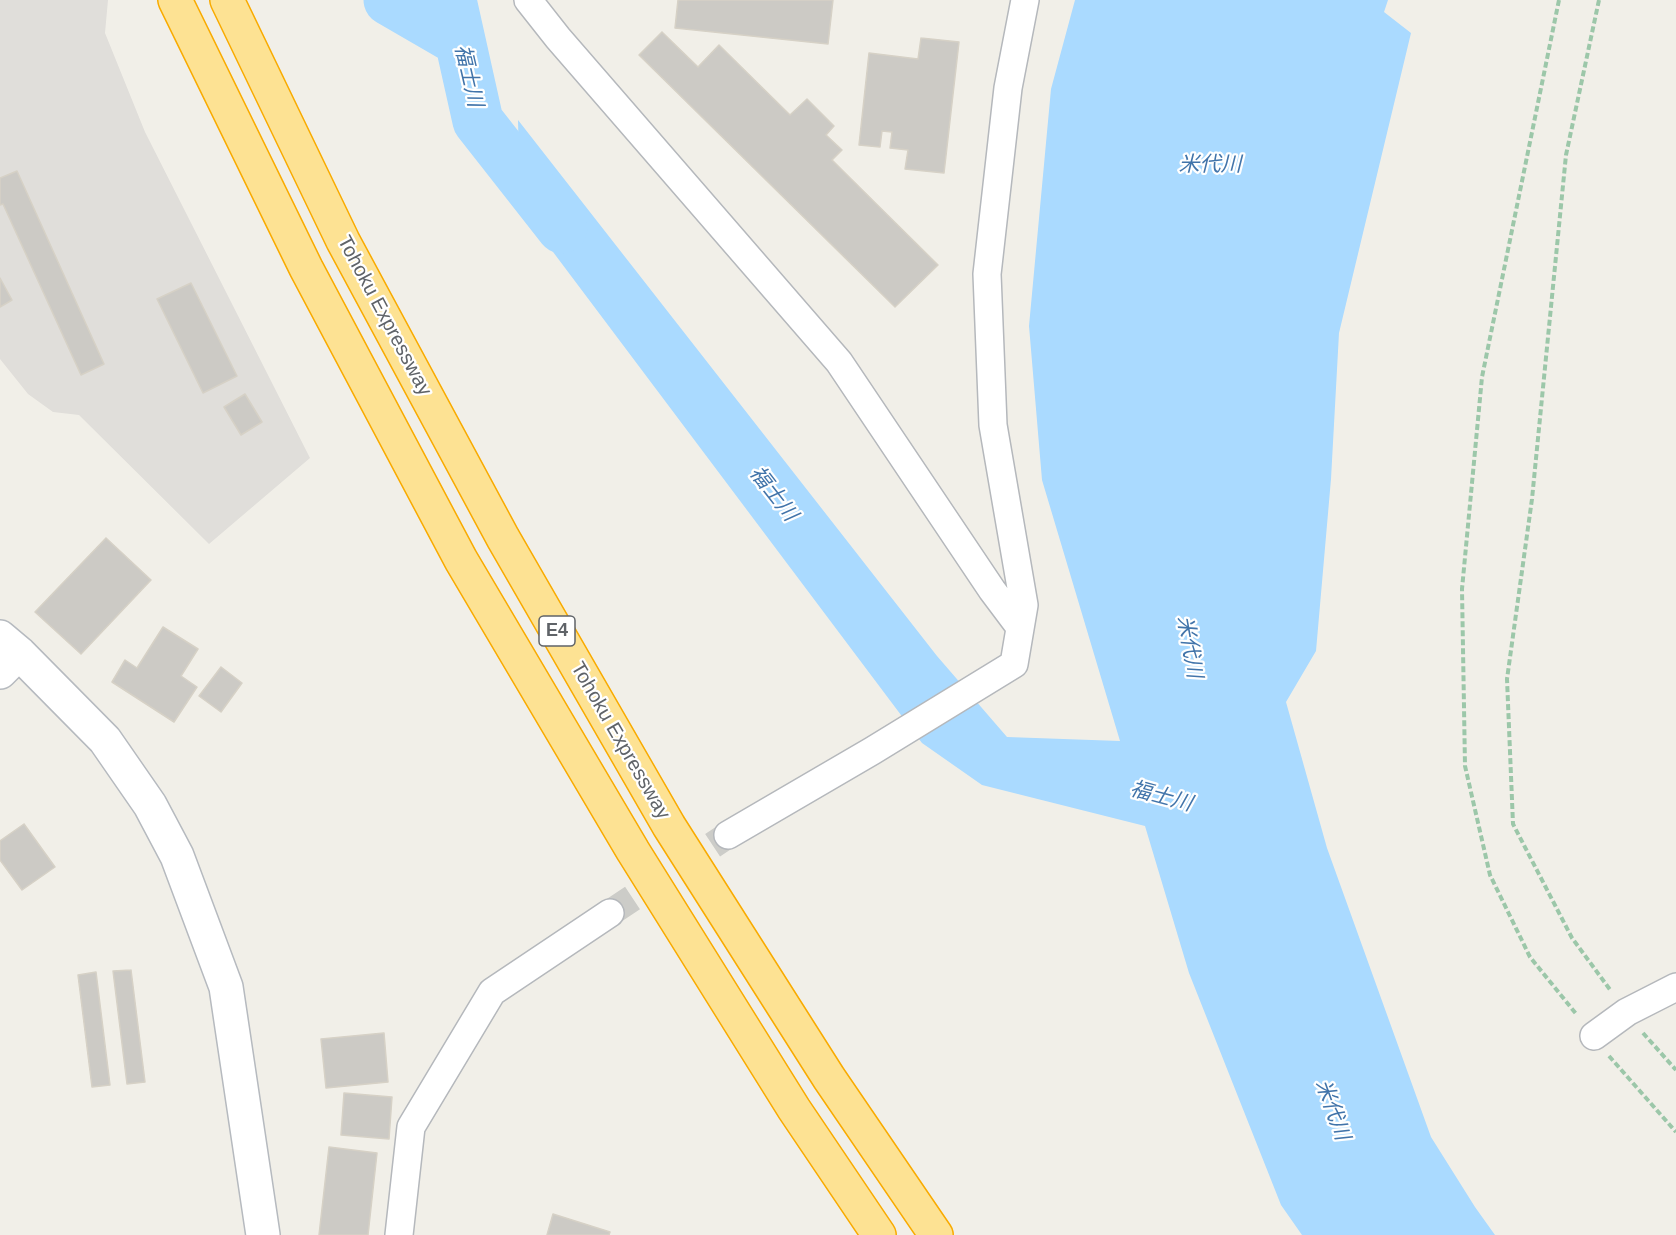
<!DOCTYPE html>
<meta charset="utf-8">
<style>
body{margin:0}
canvas{display:block;background:#f1efe8}
</style>
<canvas width="1676" height="1235"></canvas>
<script>
const ctx = document.querySelector('canvas').getContext('2d');
ctx.lineJoin = 'round';
function fill(path, color) { ctx.fillStyle = color; ctx.fill(path, 'evenodd'); }
const toPath = rows => new Path2D(rows.map(r => 'M' + r).join(''));
function strokePath(path, color, width, dash) { ctx.strokeStyle = color; ctx.lineWidth = width; ctx.lineCap = dash ? 'butt' : 'round'; ctx.setLineDash(dash || []); ctx.stroke(path); }
function drawText(font, color, halo, rows, align = 'center') {
  ctx.font = font + ' Helvetica,"Noto Sans JP",sans-serif'; ctx.lineWidth = 4.5; ctx.setLineDash([]); ctx.textBaseline = 'middle'; ctx.strokeStyle = halo; ctx.fillStyle = color; for (const [text, x, y, turn = 0] of rows) {
    ctx.save(); ctx.translate(x, y); ctx.rotate((+turn || 0) * Math.PI / 180); ctx.textAlign = isNaN(turn) ? turn : align; if (halo) ctx.strokeText(text, 0, 0); ctx.fillText(text, 0, 0); ctx.restore();
  }
}
fill(toPath([
 [0,0,108,0,105,33,145,132,310,458,209,544,79,415,53,412,28,394,0,359]
]), '#e0deda');
fill(toPath([
 [1075,0,1388,0,1384,12,1411,33,1339,333,1331,479,1316,651,1286,702,1327,848,1431,1137,1475,1207,1495,1235,1302,1235,1281,1205,1189,973,1145,826,982,785,922,743,520,208,518,120,937,656,1007,737,1120,741,1042,480,1029,326,1051,89]
]), '#aadaff');
strokePath(toPath([
 [389,0,458,40],
 [451,0,478,121,562,228]
]), '#aadaff', 51);
const building = toPath([
 [678,0,833,0,828,44,675,28,678,0],
 [662,32,698,67,719,45,790,115,807,99,834,126,826,135,842,150,832,160,938,265,895,307,639,55,662,32],
 [921,38,959,42,944,173,905,169,908,150,890,148,892,132,882,131,880,147,859,145,869,53,918,59,921,38],
 [17,171,104,364,81,375,3,204,0,205,0,178,17,171],
 [0,278,12,300,0,307,0,278],
 [191,283,237,376,203,393,157,299,191,283],
 [245,394,262,422,241,435,224,407,245,394],
 [106,538,151,580,81,654,35,612,106,538],
 [163,627,198,649,181,676,197,687,174,722,112,682,125,660,137,668,163,627],
 [221,667,242,683,221,712,199,696,221,667],
 [24,824,55,867,22,890,0,860,0,841,24,824],
 [131,970,145,1082,127,1084,113,971,131,970],
 [96,972,110,1085,92,1087,78,975,96,972],
 [384,1033,388,1082,326,1088,321,1039,384,1033],
 [344,1093,392,1097,389,1139,341,1135,344,1093],
 [329,1147,377,1153,368,1235,319,1235,329,1147],
 [553,1214,610,1232,609,1235,547,1235,553,1214]
]);
fill(building, '#cccac5');
strokePath(building, '#d6d1c6', 1.5);
strokePath(toPath([
 [610,913,728,835]
]), '#ccccc8', 27, [27, 14]);
const street = toPath([
 [528,0,558,38,839,362,992,590,1019,626],
 [728,835,872,751,1014,664,1024,605,993,425,987,274,1008,88,1025,0],
 [1594,1036,1627,1012,1676,987],
 [399,1235,411,1127,492,992,610,913]
]);
const secondary = toPath([
 [0,637,19,653,105,740,150,805,177,856,226,987,263,1235],
 [0,672,19,653]
]);
const highway = toPath([
 [175,0,306,268,461,560,633,851,794,1109,879,1235],
 [227,0,343,241,503,538,669,826,829,1078,936,1235]
]);
strokePath(street, '#b5b8bc', 30);
strokePath(secondary, '#b6babf', 36);
strokePath(highway, '#f9ab00', 36);
strokePath(toPath([
 [1559,0,1482,377,1462,589,1465,766,1490,875,1530,957,1577,1015],
 [1599,0,1566,155,1532,499,1507,679,1513,824,1572,938,1611,991],
 [1643,1033,1676,1070],
 [1609,1056,1676,1132]
]), '#9cc7a9', 4, [6, 3]);
strokePath(street, '#fff', 27);
strokePath(secondary, '#fff', 33);
strokePath(highway, '#fde293', 33);
for (const [x, y, w] of [
 [557,631,36]
]) { const box = new Path2D(); box.roundRect(x - w / 2, y - 15, w, 30, 4.5); ctx.fillStyle = '#fff'; ctx.fill(box); strokePath(box, '#5f6368', 1.5); }
drawText('bold 18px', '#5f6368', null, [
 ["E4",557,631]
]);
drawText('20px', '#5f6368', '#fff', [
 ["Tohoku Expressway",384,316,62],
 ["Tohoku Expressway",620,741,60]
]);
drawText('italic 21px', '#4174aa', '#fff', [
 ["福士川",468,76,77],
 ["米代川",1210,165],
 ["福士川",773,494,52],
 ["米代川",1189,647,80],
 ["福士川",1161,797,15],
 ["米代川",1332,1110,70]
]);
</script>
